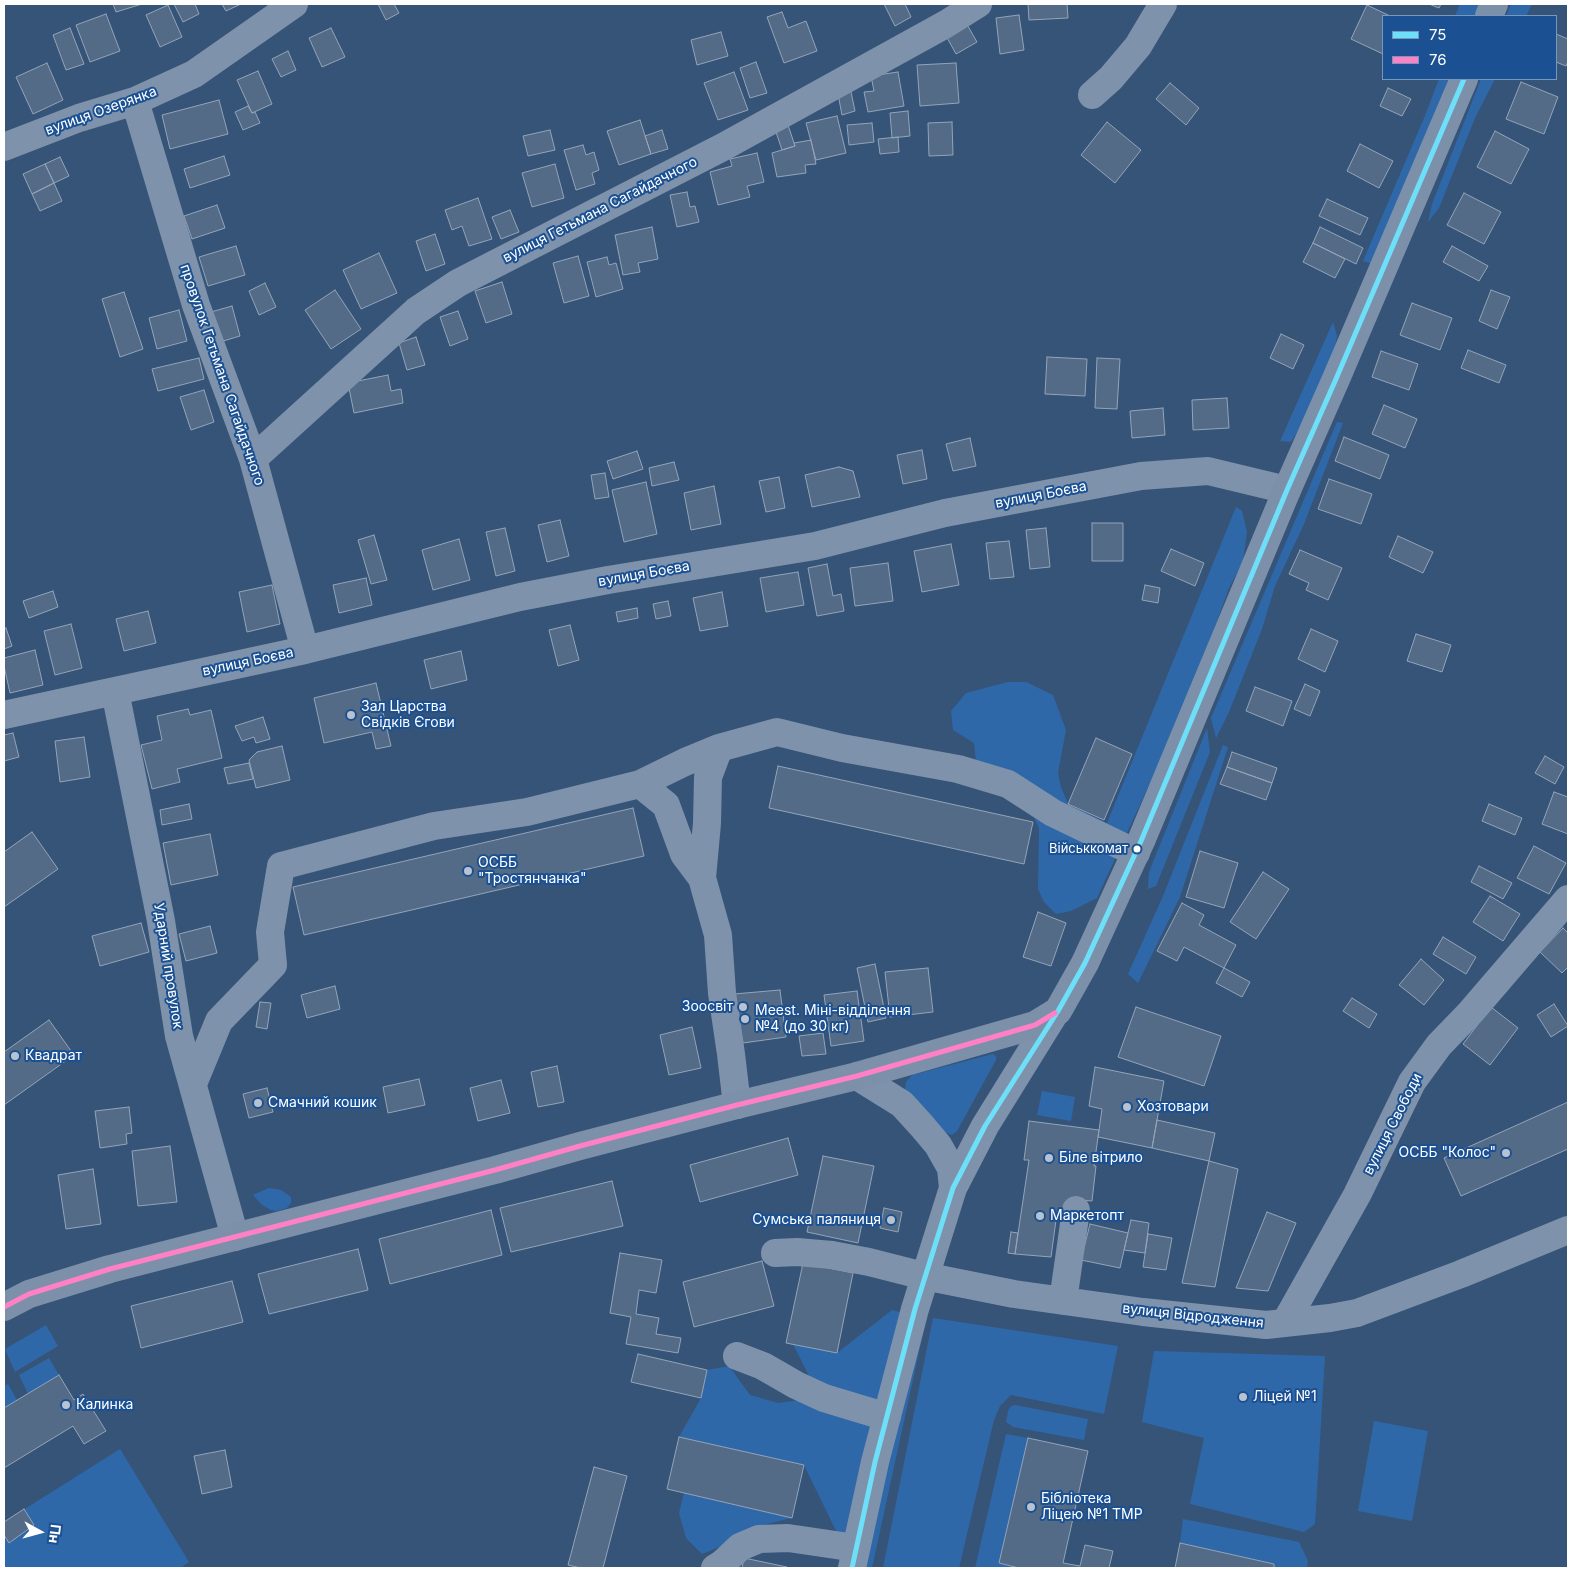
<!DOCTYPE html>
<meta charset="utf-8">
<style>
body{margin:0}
#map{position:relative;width:1572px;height:1572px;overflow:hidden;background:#365478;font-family:Inter,sans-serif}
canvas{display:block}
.frame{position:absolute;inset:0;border:5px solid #fff;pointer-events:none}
.legend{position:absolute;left:1382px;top:15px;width:175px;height:65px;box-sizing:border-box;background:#1b5193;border:1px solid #7697be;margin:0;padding:6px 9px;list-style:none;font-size:15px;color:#fff}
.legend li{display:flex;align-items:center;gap:10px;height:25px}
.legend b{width:25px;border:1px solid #7697be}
.north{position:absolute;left:15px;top:1507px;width:50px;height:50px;-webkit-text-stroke:4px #1b5193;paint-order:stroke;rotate:97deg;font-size:14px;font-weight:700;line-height:20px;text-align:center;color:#fff}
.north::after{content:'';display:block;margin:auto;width:18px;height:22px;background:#fff;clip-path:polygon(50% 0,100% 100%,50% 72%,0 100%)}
</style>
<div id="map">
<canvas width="1572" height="1572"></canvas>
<div class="frame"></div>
<ul class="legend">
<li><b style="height:6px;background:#6ddff8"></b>75</li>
<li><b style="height:6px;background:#ff80c5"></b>76</li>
</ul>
<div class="north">Пн</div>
</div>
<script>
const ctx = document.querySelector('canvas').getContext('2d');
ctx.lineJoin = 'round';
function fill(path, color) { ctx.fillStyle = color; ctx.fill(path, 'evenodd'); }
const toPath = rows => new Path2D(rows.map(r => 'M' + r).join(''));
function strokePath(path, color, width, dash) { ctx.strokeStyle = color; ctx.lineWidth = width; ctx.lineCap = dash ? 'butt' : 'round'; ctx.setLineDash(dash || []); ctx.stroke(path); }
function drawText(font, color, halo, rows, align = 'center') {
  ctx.font = font + ' Inter,sans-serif'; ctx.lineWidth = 4; ctx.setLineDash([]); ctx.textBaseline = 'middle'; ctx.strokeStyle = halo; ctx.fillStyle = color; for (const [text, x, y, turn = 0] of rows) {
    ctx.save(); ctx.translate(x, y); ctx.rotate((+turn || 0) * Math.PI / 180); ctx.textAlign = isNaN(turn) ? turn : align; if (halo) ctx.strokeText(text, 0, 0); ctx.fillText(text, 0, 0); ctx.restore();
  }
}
fill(toPath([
 [1460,4,1484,4,1479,16,1455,16],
 [1511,4,1532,4,1526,16,1506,16],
 [1439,79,1452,79,1372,264,1363,261,1424,118],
 [1481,79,1495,79,1475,118,1439,208,1428,222,1432,204],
 [1333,322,1337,336,1333,357,1306,418,1291,442,1280,441],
 [1337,422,1343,423,1304,524,1275,586,1262,629,1229,712,1216,738,1211,718],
 [1236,507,1242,511,1247,532,1243,561,1229,588,1201,665,1160,761,1097,898,1071,911,1056,914,1044,902,1038,889,1039,828,1032,813,976,763,974,743,953,730,951,711,966,693,1008,682,1026,682,1053,695,1066,730,1058,773,1061,787,1068,804,1107,823],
 [1207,728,1210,752,1156,886,1148,889,1149,872],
 [1223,745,1228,747,1180,897,1138,983,1128,974,1163,896],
 [993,1054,996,1056,996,1060,957,1131,952,1135,944,1132,905,1090,906,1082,912,1075],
 [1042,1091,1075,1097,1071,1121,1037,1115],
 [269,1188,281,1190,291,1197,291,1203,287,1208,277,1211,271,1210,262,1205,253,1195],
 [892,1310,904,1313,882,1406,814,1386,793,1344,837,1353],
 [933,1318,1118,1346,1104,1414,1011,1395,1000,1406,994,1420,959,1568,883,1568],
 [926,1320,872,1568,861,1568],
 [46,1325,58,1346,15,1372,5,1349],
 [1154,1351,1325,1356,1315,1524,1304,1532,1190,1504,1204,1438,1142,1422],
 [49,1358,59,1375,28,1394,19,1375],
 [729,1366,750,1395,778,1403,808,1399,878,1425,851,1540,839,1537,804,1465,679,1437,701,1398,707,1370],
 [8,1384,17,1400,4,1408,4,1386],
 [1015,1405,1088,1419,1084,1440,1013,1427,1006,1422,1008,1411,1011,1406],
 [1374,1421,1428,1431,1412,1521,1358,1511],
 [1006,1434,1028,1438,999,1563,1019,1568,975,1568],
 [120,1449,189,1562,180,1568,4,1568,4,1522],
 [684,1493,792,1518,754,1527,719,1547,702,1554,686,1538,679,1513],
 [1183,1519,1299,1542,1308,1561,1307,1568,1274,1568,1274,1564,1180,1543]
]), '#2f68a9');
const building = toPath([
 [113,4,142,4,116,12,113,4],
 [174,4,195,4,199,14,183,22,174,4],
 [222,4,241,4,226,11,222,4],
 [378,4,394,4,399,13,386,20,378,4],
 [884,4,905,4,911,17,895,26,884,4],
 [1028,4,1067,4,1068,18,1029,20,1028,4],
 [1429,4,1441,4,1439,8,1429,4],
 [168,5,182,37,160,47,146,15,168,5],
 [1367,5,1390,16,1383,16,1383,54,1351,39,1367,5],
 [782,12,788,28,806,21,817,51,784,63,767,17,782,12],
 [106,14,120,51,90,62,76,25,106,14],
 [1019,15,1024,50,1000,54,996,18,1019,15],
 [965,21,977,42,956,54,945,34,965,21],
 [70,28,84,64,66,70,53,35,70,28],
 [331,28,345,57,322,67,309,38,331,28],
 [721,32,728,56,697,65,691,40,721,32],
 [1556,34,1568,39,1568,61,1566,66,1556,62,1556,34],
 [288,51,296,70,281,77,272,59,288,51],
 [756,62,767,93,750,98,740,68,756,62],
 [47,63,63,100,33,114,16,77,47,63],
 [956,63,959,103,920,106,917,65,956,63],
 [258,71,272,104,252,113,237,80,258,71],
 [734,72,748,110,718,120,704,83,734,72],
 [898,72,904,106,868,112,864,92,874,91,871,76,898,72],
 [1521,82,1558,97,1544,134,1506,119,1521,82],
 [1170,83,1199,108,1186,125,1156,99,1170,83],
 [850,87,855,111,842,115,838,94,850,87],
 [1388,88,1411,99,1402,116,1380,106,1388,88],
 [219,100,228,134,170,149,162,115,219,100],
 [248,106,252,113,255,112,260,123,243,130,235,112,248,106],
 [908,111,910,136,892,138,890,113,908,111],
 [837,116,846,153,816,160,806,123,837,116],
 [640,120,651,154,619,165,607,131,640,120],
 [952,122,953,155,929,156,928,123,952,122],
 [1107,122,1141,150,1115,183,1081,155,1107,122],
 [872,123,874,142,849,145,847,125,872,123],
 [788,125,795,146,782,150,775,129,788,125],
 [550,130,555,150,528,156,523,136,550,130],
 [662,130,668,149,651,154,645,136,662,130],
 [1495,131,1529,149,1511,184,1477,167,1495,131],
 [898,137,899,152,880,154,878,139,898,137],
 [811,140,816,164,805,165,806,173,777,177,772,153,795,146,794,143,811,140],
 [1360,144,1393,161,1379,188,1347,171,1360,144],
 [583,145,586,155,594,152,599,170,592,173,595,184,576,190,564,150,583,145],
 [757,153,764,182,747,186,750,197,718,205,710,172,732,166,730,159,757,153],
 [224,156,230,175,190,188,184,169,224,156],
 [60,157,69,176,54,183,45,164,60,157],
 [45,164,54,183,32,194,23,174,45,164],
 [555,164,564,198,532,207,522,173,555,164],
 [54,183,62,201,40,211,32,194,54,183],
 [687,192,690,207,695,206,699,222,677,227,670,195,687,192],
 [1464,193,1501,212,1484,244,1447,225,1464,193],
 [478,198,492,239,469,246,462,226,452,230,445,210,478,198],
 [1327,199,1368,218,1360,235,1319,216,1327,199],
 [217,205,225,228,192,239,184,216,217,205],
 [510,210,519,232,501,239,492,217,510,210],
 [652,227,658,259,638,263,640,272,623,275,615,235,652,227],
 [1320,227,1363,248,1356,264,1313,243,1320,227],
 [435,234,445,264,426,271,416,241,435,234],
 [1313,243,1345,259,1335,278,1303,262,1313,243],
 [236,246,245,275,208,286,199,257,236,246],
 [1452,246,1488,266,1479,281,1443,262,1452,246],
 [379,253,397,293,361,309,343,270,379,253],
 [578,256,589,296,564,303,553,263,578,256],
 [607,257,609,265,616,263,623,289,596,297,587,262,607,257],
 [502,282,512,314,486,323,475,291,502,282],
 [265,283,276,307,259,315,249,291,265,283],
 [335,290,361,329,331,349,305,310,335,290],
 [1491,290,1510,297,1497,329,1479,321,1491,290],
 [124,292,143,349,120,357,102,299,124,292],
 [1412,303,1452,318,1440,350,1400,335,1412,303],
 [232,306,240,336,220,342,211,312,232,306],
 [179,310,187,341,157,349,149,318,179,310],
 [458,311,468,339,450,346,440,317,458,311],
 [1281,334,1304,345,1293,369,1270,358,1281,334],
 [416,337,425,365,407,370,399,343,416,337],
 [1468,350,1506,365,1499,383,1461,368,1468,350],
 [1381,351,1418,364,1409,390,1372,377,1381,351],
 [1047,357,1087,359,1085,396,1045,394,1047,357],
 [199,358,204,379,158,391,152,369,199,358],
 [1097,358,1120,359,1117,409,1095,408,1097,358],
 [388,375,391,391,401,389,403,403,354,413,348,383,388,375],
 [204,390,214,422,191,430,180,397,204,390],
 [1227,398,1229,428,1193,430,1192,400,1227,398],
 [1384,405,1417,419,1405,448,1372,434,1384,405],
 [1163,408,1165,435,1132,438,1130,411,1163,408],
 [1344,437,1389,455,1380,479,1335,461,1344,437],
 [970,438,976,466,953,471,946,444,970,438],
 [922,450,927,479,903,484,897,455,922,450],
 [637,451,643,469,613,479,607,461,637,451],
 [674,462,679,480,652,486,649,468,674,462],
 [839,467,853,471,860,497,812,507,805,475,839,467],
 [605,473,609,497,595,499,591,475,605,473],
 [779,477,785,508,766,512,759,481,779,477],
 [1329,479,1372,494,1361,524,1318,509,1329,479],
 [646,482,657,534,624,542,612,490,646,482],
 [714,486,721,524,691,530,684,493,714,486],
 [560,520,569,556,547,562,538,525,560,520],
 [1092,523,1123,523,1123,561,1092,561,1092,523],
 [505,528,515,571,496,576,486,532,505,528],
 [1046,528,1050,567,1030,569,1026,530,1046,528],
 [374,535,387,580,371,584,358,540,374,535],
 [1398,536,1433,552,1423,573,1389,557,1398,536],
 [459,539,470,580,433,590,422,550,459,539],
 [1009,541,1014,577,990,579,986,543,1009,541],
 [951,544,959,585,922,592,914,551,951,544],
 [1171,549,1204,563,1195,586,1161,571,1171,549],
 [1300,550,1342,568,1328,600,1306,590,1309,583,1289,574,1300,550],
 [888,563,893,601,855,606,850,568,888,563],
 [827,564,833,596,841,594,844,611,817,616,808,568,827,564],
 [798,572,804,605,766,612,760,578,798,572],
 [366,578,372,605,339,613,333,585,366,578],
 [272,585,280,624,247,632,239,592,272,585],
 [1145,585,1160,588,1158,603,1142,600,1145,585],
 [53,591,58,607,29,618,23,601,53,591],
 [722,592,728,626,700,631,693,598,722,592],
 [668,601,671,616,656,619,653,604,668,601],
 [637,608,638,618,618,622,616,612,637,608],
 [148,611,156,643,124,651,116,619,148,611],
 [71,624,82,668,55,675,44,631,71,624],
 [570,625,579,660,558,666,549,630,570,625],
 [6,628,12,646,4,649,4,629,6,628],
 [1311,629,1338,641,1325,672,1298,659,1311,629],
 [1416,634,1451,645,1442,672,1407,661,1416,634],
 [35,650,43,685,10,693,4,666,4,658,35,650],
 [461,651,467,680,431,689,424,660,461,651],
 [376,683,391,746,376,749,372,732,324,743,314,698,376,683],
 [1305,684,1320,691,1310,716,1294,709,1305,684],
 [1255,687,1292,701,1283,726,1246,711,1255,687],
 [188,709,190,715,211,710,222,758,177,769,180,782,152,789,141,745,162,740,157,716,188,709],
 [263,717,270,739,256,743,254,737,242,741,235,726,263,717],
 [13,733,19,757,4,761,4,735,13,733],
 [84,737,90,777,60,782,55,741,84,737],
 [1096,738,1132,754,1104,820,1068,804,1096,738],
 [282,746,290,780,256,788,249,760,257,752,282,746],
 [1232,752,1277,768,1272,783,1227,767,1232,752],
 [1545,756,1564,767,1555,784,1535,773,1545,756],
 [249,763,253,779,228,784,224,768,249,763],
 [778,766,1033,822,1024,864,769,808,778,766],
 [1227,767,1272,783,1266,800,1220,784,1227,767],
 [1554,792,1568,797,1568,834,1542,824,1554,792],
 [189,804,192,819,162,825,160,810,189,804],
 [1489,804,1522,818,1515,835,1482,821,1489,804],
 [633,808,644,856,304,935,293,887,633,808],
 [32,832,58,869,4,907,4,852,32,832],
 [210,834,218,875,171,885,163,843,210,834],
 [1534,846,1566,863,1549,894,1517,878,1534,846],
 [1200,851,1238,863,1224,908,1186,897,1200,851],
 [1479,866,1512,883,1503,899,1471,882,1479,866],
 [1263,872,1289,889,1256,939,1230,922,1263,872],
 [1490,896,1520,914,1503,941,1473,922,1490,896],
 [1182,903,1204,915,1199,925,1236,945,1224,968,1184,947,1177,961,1157,951,1182,903],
 [1038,912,1066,923,1051,966,1023,957,1038,912],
 [141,923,149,952,100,966,92,936,141,923],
 [210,926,217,953,186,961,179,934,210,926],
 [1563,928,1568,933,1568,967,1562,973,1540,952,1563,928],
 [1443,937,1476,957,1466,974,1433,954,1443,937],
 [1421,959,1444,980,1424,1005,1399,985,1421,959],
 [875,964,886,1018,868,1022,857,968,875,964],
 [928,968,933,1012,890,1017,885,972,928,968],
 [1224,968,1250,982,1242,997,1216,983,1224,968],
 [335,986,340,1009,307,1018,301,995,335,986],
 [780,990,786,1037,743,1043,734,994,780,990],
 [857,991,864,1041,831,1046,824,995,857,991],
 [1352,998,1377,1014,1369,1028,1343,1011,1352,998],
 [260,1002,271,1003,267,1029,256,1027,260,1002],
 [1554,1004,1568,1026,1551,1037,1537,1015,1554,1004],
 [1136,1007,1221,1036,1204,1086,1118,1057,1136,1007],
 [1491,1007,1518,1028,1490,1065,1463,1044,1491,1007],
 [49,1020,74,1055,4,1105,4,1052,49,1020],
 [692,1027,701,1068,669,1075,660,1035,692,1027],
 [823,1033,826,1054,802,1056,799,1036,823,1033],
 [557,1066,564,1102,538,1107,531,1072,557,1066],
 [1095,1067,1164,1081,1152,1148,1098,1137,1102,1109,1089,1106,1095,1067],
 [419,1079,425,1105,388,1113,383,1087,419,1079],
 [501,1080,510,1113,478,1121,470,1088,501,1080],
 [267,1088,273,1112,249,1118,243,1094,267,1088],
 [1568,1102,1568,1149,1461,1196,1444,1158,1568,1102],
 [129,1107,132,1133,126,1134,127,1144,100,1148,95,1111,129,1107],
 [1157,1120,1215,1133,1209,1161,1152,1148,1157,1120],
 [1029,1121,1099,1130,1094,1166,1096,1166,1092,1201,1071,1199,1068,1222,1056,1220,1051,1257,1015,1254,1029,1160,1024,1160,1029,1121],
 [788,1138,798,1175,700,1202,690,1165,788,1138],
 [170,1146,177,1202,138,1206,132,1151,170,1146],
 [823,1156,874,1166,858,1243,807,1232,823,1156],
 [1209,1161,1238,1169,1215,1287,1182,1283,1209,1161],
 [93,1169,101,1224,66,1229,58,1175,93,1169],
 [612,1181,623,1226,511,1252,500,1208,612,1181],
 [884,1208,902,1212,898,1232,880,1228,884,1208],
 [491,1210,502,1255,390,1284,379,1239,491,1210],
 [1267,1212,1296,1223,1268,1291,1236,1288,1267,1212],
 [1131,1220,1149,1223,1145,1253,1124,1250,1131,1220],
 [1090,1224,1128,1233,1120,1268,1081,1260,1090,1224],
 [1011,1232,1018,1233,1015,1254,1008,1253,1011,1232],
 [1148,1234,1172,1238,1166,1270,1143,1267,1148,1234],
 [358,1249,368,1290,269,1314,258,1274,358,1249],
 [620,1253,662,1260,656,1293,639,1290,636,1314,659,1318,656,1334,681,1338,678,1353,626,1344,631,1317,610,1313,620,1253],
 [762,1261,774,1306,694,1327,683,1282,762,1261],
 [803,1263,853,1273,837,1353,786,1343,803,1263],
 [232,1281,243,1322,141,1348,131,1306,232,1281],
 [638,1354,707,1370,701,1398,631,1382,638,1354],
 [59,1375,74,1400,83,1394,106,1431,84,1444,73,1426,4,1468,4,1408,59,1375],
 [679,1437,804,1465,792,1518,667,1489,679,1437],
 [1028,1438,1088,1451,1063,1563,1080,1566,1085,1545,1113,1551,1109,1568,1019,1568,999,1563,1028,1438],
 [225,1450,232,1487,202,1494,194,1456,225,1450],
 [594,1467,627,1476,603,1568,581,1568,568,1565,594,1467],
 [24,1509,34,1525,9,1543,4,1535,4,1522,24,1509],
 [1180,1543,1274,1564,1274,1568,1175,1568,1180,1543],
 [744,1558,787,1567,787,1568,742,1568,744,1558]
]);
fill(building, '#536b87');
strokePath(building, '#93a4b9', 1);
strokePath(toPath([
 [1092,95,1111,78,1138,46,1163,4],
 [135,101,196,305,253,459,305,650],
 [4,147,79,118,135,101,194,74,294,4],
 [253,459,416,311,458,283,723,147,946,24,978,4],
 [115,691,161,921,179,1036,235,1237],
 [4,715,305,650,520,597,608,580,815,546,945,513,1141,476,1208,471,1287,490],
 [719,748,708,777,707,823,702,878,718,935,722,993,731,1054,737,1105],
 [640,784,666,805,684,854,702,878],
 [857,1076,902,1104,922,1126,938,1145,951,1168,953,1188],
 [193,1084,219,1021,273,965,270,932,281,866,434,826,527,812,640,784,685,762,719,748,777,732,842,748,958,769,1008,784,1053,813,1136,853],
 [775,1253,797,1252,832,1255,869,1262,924,1276,1014,1294,1143,1312,1266,1325,1330,1318,1357,1313,1461,1274,1568,1230],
 [1063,1301,1076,1210],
 [1285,1323,1357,1195,1412,1082,1439,1045,1470,1013,1568,899],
 [737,1356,763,1366,796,1385,824,1398,887,1417],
 [715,1568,723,1563,740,1547,759,1539,788,1538,856,1548],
 [852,1568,875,1462,915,1309,953,1188,985,1126,1055,1013]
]), '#7e93ab', 28);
strokePath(toPath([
 [1489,16,1494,4],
 [4,1307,29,1294,110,1269,495,1170,580,1146,737,1105,857,1076,1035,1025,1058,1011,1085,963,1141,841,1287,490,1336,379,1464,79]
]), '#7d90a9', 28);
strokePath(toPath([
 [852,1568,875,1462,915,1309,953,1188,985,1126,1058,1011,1085,963,1141,841,1287,490,1336,379,1464,79]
]), '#6ddff8', 5);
strokePath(toPath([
 [4,1307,29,1294,110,1269,495,1170,580,1146,737,1105,857,1076,1035,1025,1055,1013]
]), '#ff80c5', 5);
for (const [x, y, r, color] of [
 [351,715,5,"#b9c3d0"],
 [1137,849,4.5,"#fff"],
 [468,871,5,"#b9c3d0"],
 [743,1007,5,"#b9c3d0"],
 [745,1019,5,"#b9c3d0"],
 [15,1056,5,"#b9c3d0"],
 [258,1103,5,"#b9c3d0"],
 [1127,1107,5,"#b9c3d0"],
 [1506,1153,5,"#b9c3d0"],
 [1049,1158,5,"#b9c3d0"],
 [1040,1216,5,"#b9c3d0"],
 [891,1220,5,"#b9c3d0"],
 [1243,1397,5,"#b9c3d0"],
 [66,1405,5,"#b9c3d0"],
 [1031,1507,5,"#b9c3d0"]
]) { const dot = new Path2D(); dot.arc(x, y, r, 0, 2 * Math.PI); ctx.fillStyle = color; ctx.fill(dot); strokePath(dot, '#1b5193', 2); }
drawText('13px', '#fff', '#1b5193', [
 ["Військкомат",1128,849]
], 'right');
drawText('14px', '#fff', '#1b5193', [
 ["вулиця Озерянка",101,111,-20],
 ["вулиця Гетьмана Сагайдачного",600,210,-27],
 ["провулок Гетьмана Сагайдачного",222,375,71],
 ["вулиця Боєва",1041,495,-11],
 ["вулиця Боєва",644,574,-10],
 ["вулиця Боєва",248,662,-12],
 ["Ударний провулок",168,966,81],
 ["вулиця Свободи",1393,1124,-63],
 ["вулиця Відродження",1193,1316,6]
]);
drawText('14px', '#fff', '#1b5193', [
 ["Зал Царства",361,707],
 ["Свідків Єгови",361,723],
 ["ОСББ",478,863],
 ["\"Тростянчанка\"",478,879],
 ["Зоосвіт",733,1007,"right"],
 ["Meest. Міні-відділення",755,1011],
 ["№4 (до 30 кг)",755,1027],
 ["Квадрат",25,1056],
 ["Смачний кошик",268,1103],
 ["Хозтовари",1137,1107],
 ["ОСББ \"Колос\"",1496,1153,"right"],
 ["Біле вітрило",1059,1158],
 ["Маркетопт",1050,1216],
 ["Сумська паляниця",881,1220,"right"],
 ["Ліцей №1",1253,1397],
 ["Калинка",76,1405],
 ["Бібліотека",1041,1499],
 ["Ліцею №1 ТМР",1041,1515]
], 'left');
</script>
